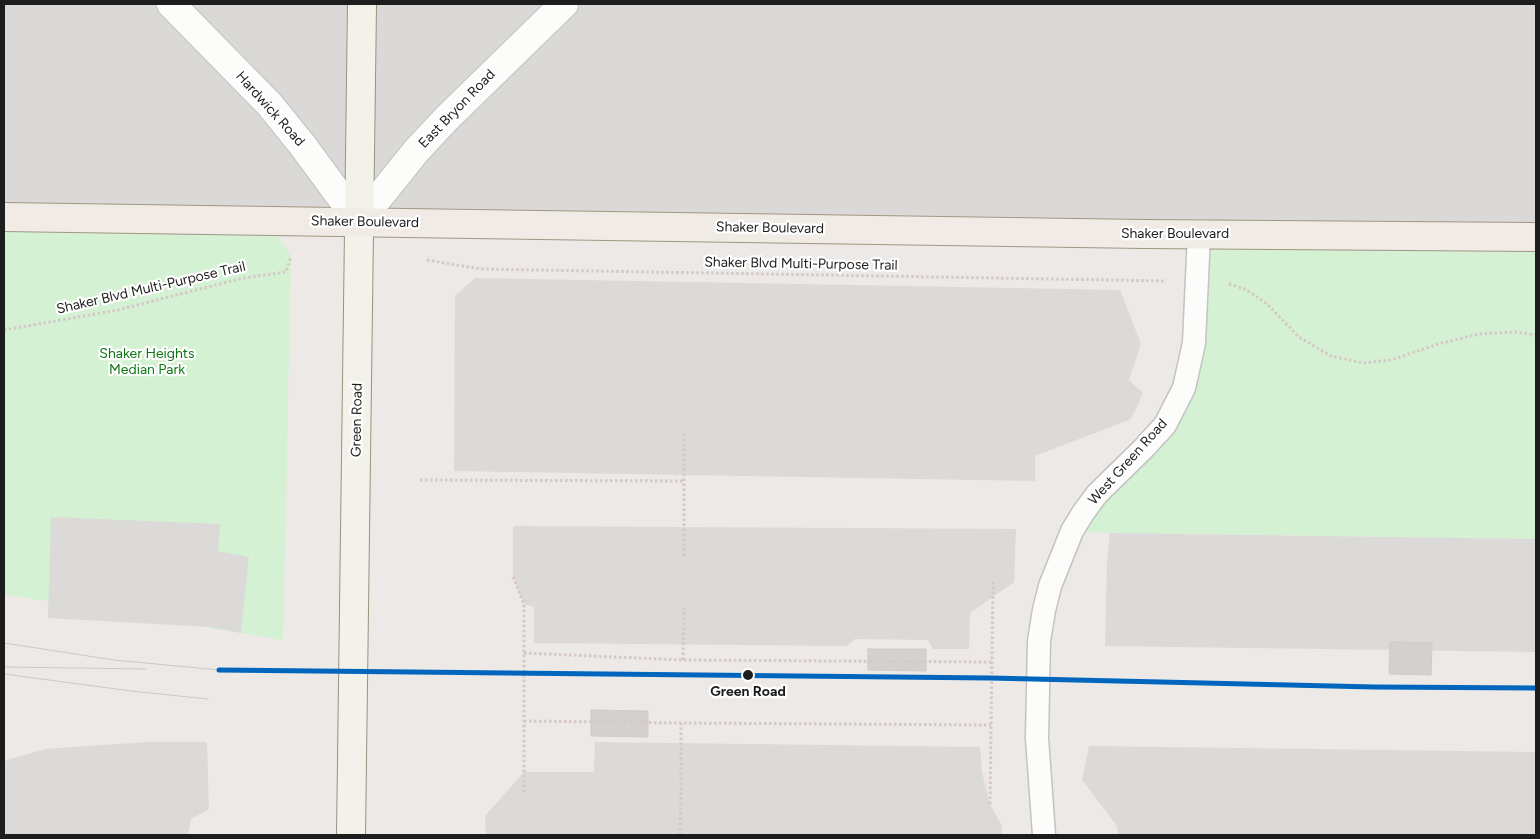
<!DOCTYPE html>
<style>
body{margin:0}
#map{position:relative;width:1540px;height:839px;overflow:hidden;background:#ece9e6;font-family:Figtree,sans-serif}
canvas{display:block}
.frame{position:absolute;inset:0;border:5px solid #1d1d1d;pointer-events:none}
</style>
<div id="map">
<canvas width="1540" height="839"></canvas>
<div class="frame"></div>
</div>
<script>
const ctx = document.querySelector('canvas').getContext('2d');
ctx.lineJoin = 'round';
function fill(path, color) { ctx.fillStyle = color; ctx.fill(path, 'evenodd'); }
const toPath = rows => new Path2D(rows.map(r => 'M' + r).join(''));
function strokePath(path, color, width, dash) { ctx.strokeStyle = color; ctx.lineWidth = width; ctx.lineCap = dash ? 'butt' : 'round'; ctx.setLineDash(dash || []); ctx.stroke(path); }
function drawText(font, color, halo, rows, align = 'center') {
  ctx.font = font + ' Figtree,sans-serif'; ctx.lineWidth = 4.5; ctx.setLineDash([]); ctx.textBaseline = 'middle'; ctx.strokeStyle = halo; ctx.fillStyle = color; for (const [text, x, y, turn = 0] of rows) {
    ctx.save(); ctx.translate(x, y); ctx.rotate((+turn || 0) * Math.PI / 180); ctx.textAlign = isNaN(turn) ? turn : align; if (halo) ctx.strokeText(text, 0, 0); ctx.fillText(text, 0, 0); ctx.restore();
  }
}
fill(toPath([
 [4,4,1536,4,1536,237,4,218]
]), '#dbd9d7');
fill(toPath([
 [4,217,266,220,291,256,283,640,4,594],
 [1199,234,1536,238,1536,539,1110,533,1072,531,1176,407]
]), '#d4f1d3');
fill(toPath([
 [475,278,1120,290,1141,344,1129,380,1143,393,1131,419,1035,456,1035,481,454,471,455,296],
 [51,517,220,524,218,551,249,557,241,633,210,627,48,618],
 [513,526,1016,529,1014,582,970,613,969,649,933,649,928,640,855,639,847,646,534,643,534,607,524,604,513,577],
 [1110,533,1536,539,1536,652,1105,646,1107,560],
 [148,742,207,742,209,809,191,819,188,835,4,835,4,761,45,749],
 [595,742,980,747,982,772,990,804,1002,826,1002,835,486,835,485,816,524,772,594,772],
 [1089,746,1536,752,1536,835,1118,835,1117,826,1082,780]
]), '#dcdad9');
const building = toPath([
 [1390,642,1432,643,1431,675,1389,674,1390,642],
 [868,649,926,649,926,671,868,670,868,649],
 [591,710,648,711,648,737,591,736,591,710]
]);
fill(building, '#d3d0cd');
strokePath(building, '#cfcbc7', 1);
const service = toPath([
 [1044,835,1037,738,1039,641,1044,610,1050,586,1072,531,1083,513,1097,494,1143,449,1165,425,1184,388,1194,343,1199,234]
]);
const minor = toPath([
 [171,4,270,105,303,146,359,222,417,150,447,118,564,4]
]);
const secondary = toPath([
 [351,835,362,4]
]);
const primary = toPath([
 [4,217,1144,234,1536,237]
]);
strokePath(service, '#c4c3c2', 25);
strokePath(minor, '#c4c3c2', 30);
strokePath(secondary, '#94947f', 30);
strokePath(primary, '#a19683', 30);
strokePath(toPath([
 [427,260,481,269,1165,281],
 [1229,284,1245,289,1266,303,1299,337,1331,356,1363,363,1391,360,1442,343,1479,334,1515,332,1536,335],
 [4,330,118,310,243,278,286,272,291,256],
 [420,480,684,481],
 [684,556,684,432],
 [513,577,524,604,524,793],
 [524,653,683,660,992,662],
 [683,660,684,607],
 [524,721,681,723],
 [990,804,993,582],
 [680,835,681,797,681,723,991,725]
]), '#d5c8c6', 3, [2.5, 2.5]);
strokePath(service, '#fcfcfb', 22);
strokePath(minor, '#fcfcfb', 28);
strokePath(secondary, '#f3f2ea', 28);
strokePath(primary, '#f0ebe4', 28);
strokePath(toPath([
 [4,643,114,660,219,670],
 [4,667,146,669],
 [4,674,131,691,208,699]
]), '#cacac9', 1);
strokePath(toPath([
 [219,670,990,678,1374,687,1536,688]
]), '#0065bd', 5);
for (const [x, y, r, color] of [
 [748,675,6,"#1d1d1d"]
]) { const dot = new Path2D(); dot.arc(x, y, r, 0, 2 * Math.PI); ctx.fillStyle = color; ctx.fill(dot); strokePath(dot, '#fff', 2); }
drawText('14px', '#1d1d1d', '#fff', [
 ["Hardwick Road",270,109,48],
 ["East Bryon Road",457,109,-46],
 ["Shaker Boulevard",365,222,1],
 ["Shaker Boulevard",770,228,1],
 ["Shaker Boulevard",1175,234],
 ["Shaker Blvd Multi-Purpose Trail",801,264,1],
 ["Shaker Blvd Multi-Purpose Trail",151,288,-13],
 ["Green Road",357,420,-89],
 ["West Green Road",1128,462,-48]
]);
drawText('14px', '#0f7815', '#fff', [
 ["Shaker Heights",147,354],
 ["Median Park",147,370]
]);
drawText('bold 14px', '#1d1d1d', '#fff', [
 ["Green Road",748,692]
]);
</script>
